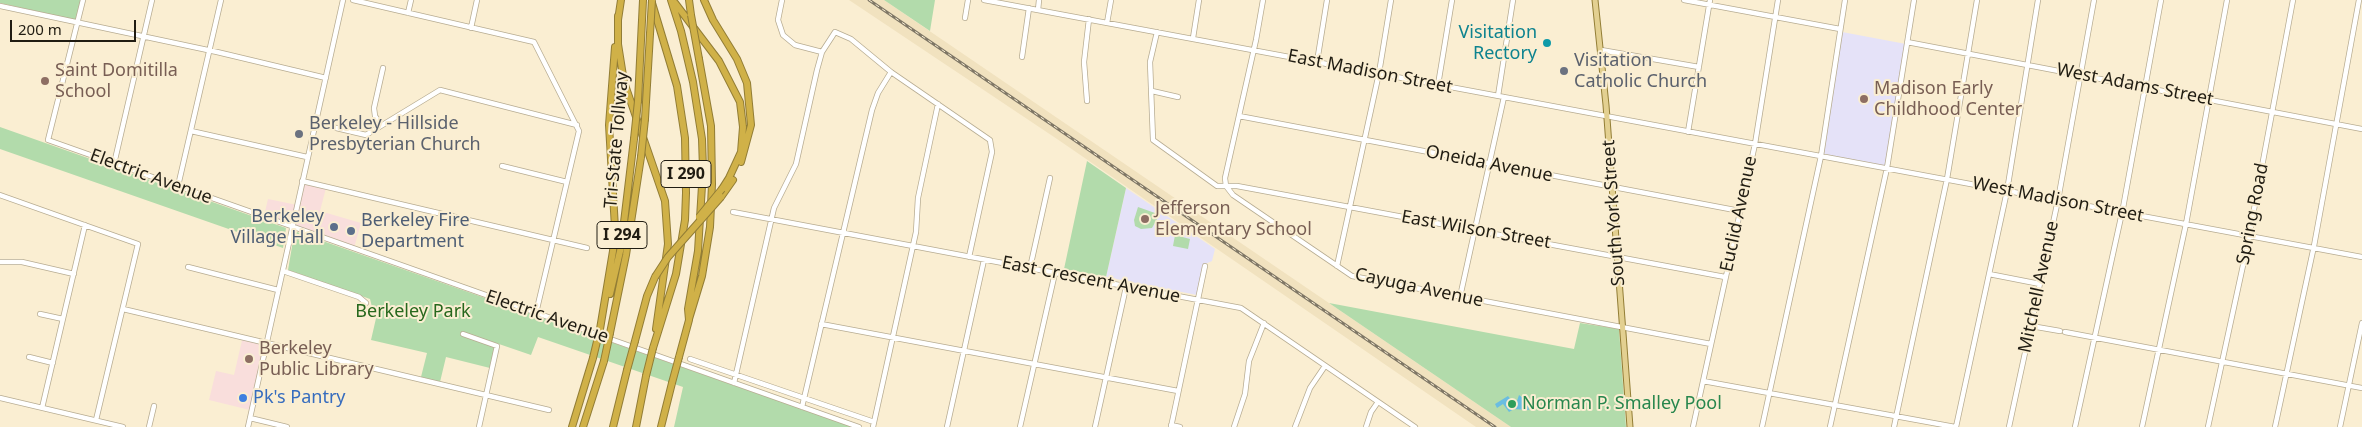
<!DOCTYPE html>
<style>
body{margin:0}
#map{position:relative;width:2362px;height:427px;overflow:hidden;background:#faeed2;font-family:"Noto Sans",sans-serif}
canvas{display:block}
.scale{position:absolute;left:10px;top:20px;width:126px;height:22px;box-sizing:border-box;border:2px solid #201c12;border-top:0;padding-left:6px;font-size:15px;line-height:18px;white-space:nowrap;color:#201c12;-webkit-text-stroke:4px #faeed2;paint-order:stroke}
</style>
<div id="map">
<canvas width="2362" height="427"></canvas>
<div class="scale">200 m</div>
</div>
<script>
const ctx = document.querySelector('canvas').getContext('2d');
ctx.lineJoin = 'round';
function fill(path, color) { ctx.fillStyle = color; ctx.fill(path, 'evenodd'); }
const toPath = rows => new Path2D(rows.map(r => 'M' + r).join(''));
function strokePath(path, color, width, dash) { ctx.strokeStyle = color; ctx.lineWidth = width; ctx.lineCap = dash ? 'butt' : 'round'; ctx.setLineDash(dash || []); ctx.stroke(path); }
function drawText(font, color, halo, rows, align = 'center') {
  ctx.font = font + ' "Noto Sans",sans-serif'; ctx.lineWidth = 4; ctx.setLineDash([]); ctx.textBaseline = 'middle'; ctx.strokeStyle = halo; ctx.fillStyle = color; for (const [text, x, y, turn = 0] of rows) {
    ctx.save(); ctx.translate(x, y); ctx.rotate((+turn || 0) * Math.PI / 180); ctx.textAlign = isNaN(turn) ? turn : align; if (halo) ctx.strokeText(text, 0, 0); ctx.fillText(text, 0, 0); ctx.restore();
  }
}
fill(toPath([
 [302,182,326,188,320,211,361,223,354,248,264,216,268,199,297,205],
 [243,336,265,342,250,410,209,400,216,371,234,375]
]), '#f9dedc');
fill(toPath([
 [849,0,884,0,1511,427,1476,427,1060,141]
]), '#f1e2bf');
fill(toPath([
 [1842,32,1906,44,1886,167,1824,154],
 [1126,188,1215,249,1212,261,1203,265,1197,295,1106,277]
]), '#e5e2f8');
fill(toPath([
 [0,0,81,0,76,20,0,3],
 [884,0,935,0,930,31],
 [0,127,286,228,283,248,0,149],
 [1087,161,1126,188,1106,277,1064,269],
 [1138,207,1155,213,1157,219,1152,228,1141,229,1135,226,1134,220],
 [297,232,853,427,674,427,683,387,538,337,531,355,496,343,490,368,446,357,440,382,421,377,427,353,371,340,377,314,372,307,370,299,288,270,294,235],
 [1175,235,1190,239,1188,249,1173,246],
 [1329,303,1574,349,1580,323,1619,329,1626,427,1511,427]
]), '#b2dbab');
fill(toPath([
 [1519,395,1527,401,1529,410,1514,409,1509,412,1503,404,1497,408,1495,404,1508,396,1512,401,1517,401]
]), '#6abde1');
const minor = toPath([
 [83,0,48,140,859,427],
 [353,0,534,42,579,131,536,313],
 [782,0,778,20,783,35,795,45,822,52],
 [984,0,2362,257],
 [1263,0,1256,40,1225,178,1226,186,1237,186,1725,277],
 [1684,0,1840,29],
 [0,6,217,52,326,78],
 [1038,10,1039,0],
 [408,13,411,0],
 [965,18,968,0],
 [1107,23,1111,0],
 [471,28,477,0],
 [1157,32,1150,62,1153,140,1217,186,1226,186,1233,195,1352,276,1711,344],
 [1193,38,1199,0],
 [1907,42,2362,129],
 [1601,50,1699,67],
 [1022,57,1029,8],
 [1317,62,1327,0],
 [1438,85,1452,0],
 [1152,91,1178,97],
 [1498,96,1513,0],
 [1087,101,1084,62,1089,19],
 [1239,116,1740,211],
 [315,123,366,135,440,90,577,125],
 [381,125,375,116,374,108,383,68],
 [191,131,307,157],
 [1688,132,1710,0],
 [114,164,152,0],
 [502,166,567,182],
 [302,181,587,248],
 [178,186,221,0],
 [0,195,138,244,96,420],
 [733,212,1241,308,1415,427],
 [0,262,22,262,74,274],
 [1337,266,1379,73,1391,0],
 [188,267,278,290],
 [1030,268,1050,178],
 [283,271,359,297,366,303],
 [1989,274,2040,284],
 [1460,297,1504,97],
 [123,309,549,410],
 [40,314,63,319],
 [821,324,1178,391],
 [2031,326,2060,331],
 [2065,332,2362,388],
 [463,334,497,346,479,427],
 [29,357,53,363],
 [690,359,874,422],
 [1703,381,1955,427],
 [734,383,774,208,796,164,817,70,822,52,835,32,851,39,891,72,990,140,992,152,969,257],
 [0,398,123,427],
 [802,407,872,110,878,93,891,72],
 [42,408,85,225],
 [250,418,287,427],
 [1171,425,1180,427],
 [149,427,154,406],
 [248,427,343,0],
 [873,427,916,232,918,198,938,104],
 [947,427,984,260],
 [1020,427,1055,273],
 [1095,427,1126,287],
 [1171,427,1205,266],
 [1234,427,1245,394,1249,361,1264,323],
 [1295,427,1310,388,1325,366],
 [1366,427,1371,412,1378,402],
 [1693,427,1755,144,1778,0],
 [1762,427,1821,156,1845,0],
 [1830,427,1887,168,1914,0],
 [1894,427,1947,179,1977,0],
 [1956,427,2007,191,2038,0],
 [2009,427,2058,200,2094,0],
 [2075,427,2123,208,2161,0],
 [2142,427,2186,224,2227,0],
 [2208,427,2247,247,2293,0],
 [2275,427,2314,246,2359,0],
 [2340,427,2362,323]
]);
const major = toPath([
 [1595,0,1606,105,1630,427]
]);
const highway = toPath([
 [671,0,681,31,693,82,702,139,703,169,698,251,688,309,689,320,679,357],
 [689,0,691,15],
 [704,0,713,20,737,59,747,83,751,125,741,162],
 [652,3,677,86,685,138,686,193,685,220,676,274,653,348],
 [675,3,719,61,740,102,743,127,741,152,729,178,722,189],
 [618,16,618,44,624,82,665,201,668,244,656,329],
 [618,20,621,0],
 [638,101,643,0],
 [645,119,650,34],
 [721,197,733,180],
 [610,294,621,247,634,139],
 [689,319,702,276,710,227,712,184,711,126,699,59],
 [600,329,613,251,615,228,609,125,615,47],
 [610,333,626,255,641,157],
 [635,341,647,296,655,277],
 [572,427,593,358],
 [583,427,604,361],
 [613,427,627,370],
 [636,427,646,376],
 [661,427,672,383]
]);
strokePath(minor, '#b7ac92', 6);
strokePath(major, '#927d35', 7);
strokePath(highway, '#927d35', 8);
strokePath(minor, '#fff', 4.5);
strokePath(major, '#e3d091', 5);
strokePath(highway, '#d0b148', 6);
const rail = toPath([
 [869,0,1495,427]
]);
strokePath(rail, '#7f7766', 3);
strokePath(rail, '#faeed2', 1, [4]);
const highwayBridge = toPath([
 [691,15,699,59],
 [650,34,652,0],
 [634,139,638,101],
 [641,157,645,119],
 [699,217,722,189],
 [655,277,668,257,721,197],
 [593,358,600,329],
 [604,361,610,333],
 [627,370,635,341],
 [646,376,653,348],
 [672,383,679,357]
]);
strokePath(highwayBridge, '#927d35', 8, []);
strokePath(highwayBridge, '#d0b148', 6);
for (const [x, y, r, color] of [
 [1547,43,5,"#0f9aa8"],
 [1564,71,5,"#6b7280"],
 [45,81,5,"#8d6e63"],
 [1864,99,5,"#8d6e63"],
 [299,134,5,"#6b7280"],
 [1145,219,5,"#8d6e63"],
 [334,227,5,"#5c6f8a"],
 [351,231,5,"#5c6f8a"],
 [249,359,5,"#8d6e63"],
 [243,398,5,"#3f7fe0"],
 [1512,404,5,"#2e9e5b"]
]) { const dot = new Path2D(); dot.arc(x, y, r, 0, 2 * Math.PI); ctx.fillStyle = color; ctx.fill(dot); strokePath(dot, '#faeed2', 2); }
for (const [x, y, w] of [
 [686,174,50],
 [622,235,50]
]) { const box = new Path2D(); box.roundRect(x - w / 2, y - 13.5, w, 27, 4); ctx.fillStyle = '#faeed2'; ctx.fill(box); strokePath(box, '#201c12', 1); }
drawText('bold 16px', '#201c12', null, [
 ["I 290",686,174],
 ["I 294",622,235]
]);
drawText('18px', '#0d838f', '#faeed2', [
 ["Visitation",1537,33],
 ["Rectory",1537,54]
], 'right');
drawText('18px', '#5b616d', '#faeed2', [
 ["Visitation",1574,61],
 ["Catholic Church",1574,82],
 ["Berkeley - Hillside",309,124],
 ["Presbyterian Church",309,145]
], 'left');
drawText('18px', '#785e54', '#faeed2', [
 ["Saint Domitilla",55,71],
 ["School",55,92],
 ["Madison Early",1874,89],
 ["Childhood Center",1874,110],
 ["Jefferson",1155,209],
 ["Elementary School",1155,230],
 ["Berkeley",259,349],
 ["Public Library",259,370]
], 'left');
drawText('18px', '#201c12', '#faeed2', [
 ["East Madison Street",1370,72,11],
 ["West Adams Street",2135,85,11],
 ["Tri-State Tollway",617,140,-85],
 ["Oneida Avenue",1489,164,11],
 ["Electric Avenue",151,177,20],
 ["West Madison Street",2058,200,11],
 ["South York Street",1614,213,-94],
 ["Euclid Avenue",1739,214,-78],
 ["Spring Road",2253,214,-79],
 ["East Wilson Street",1476,230,10],
 ["East Crescent Avenue",1091,280,11],
 ["Mitchell Avenue",2039,287,-78],
 ["Cayuga Avenue",1419,288,12],
 ["Electric Avenue",547,317,19]
]);
drawText('18px', '#4e5e75', '#faeed2', [
 ["Berkeley",324,217],
 ["Village Hall",324,238],
 ["Berkeley Fire",361,221,"left"],
 ["Department",361,242,"left"]
], 'right');
drawText('18px', '#27681d', '#faeed2', [
 ["Berkeley Park",413,312]
]);
drawText('18px', '#366cbe', '#faeed2', [
 ["Pk's Pantry",253,398]
], 'left');
drawText('18px', '#27864d', '#faeed2', [
 ["Norman P. Smalley Pool",1522,404]
], 'left');
</script>
